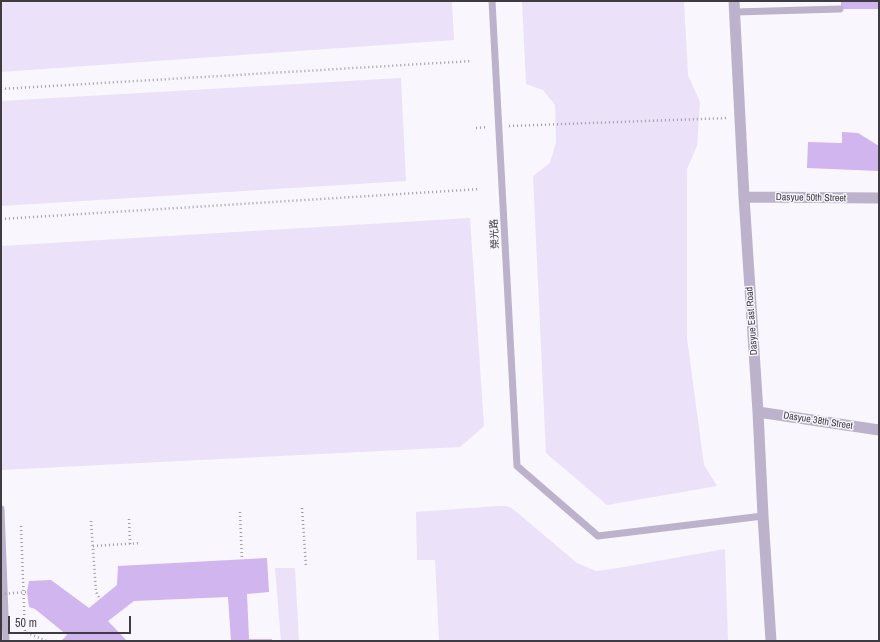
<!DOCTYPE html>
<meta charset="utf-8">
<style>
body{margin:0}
#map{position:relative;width:880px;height:642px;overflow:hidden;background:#f9f6fd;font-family:"Archivo Narrow",sans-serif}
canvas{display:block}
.frame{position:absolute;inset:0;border:2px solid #3e3b42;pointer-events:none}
.scale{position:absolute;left:8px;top:616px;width:123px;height:18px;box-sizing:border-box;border:2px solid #3e3b42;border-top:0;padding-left:5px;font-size:12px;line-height:14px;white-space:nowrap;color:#3e3b42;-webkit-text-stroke:3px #f9f6fd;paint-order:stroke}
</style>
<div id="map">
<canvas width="880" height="642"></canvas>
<div class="frame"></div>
<div class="scale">50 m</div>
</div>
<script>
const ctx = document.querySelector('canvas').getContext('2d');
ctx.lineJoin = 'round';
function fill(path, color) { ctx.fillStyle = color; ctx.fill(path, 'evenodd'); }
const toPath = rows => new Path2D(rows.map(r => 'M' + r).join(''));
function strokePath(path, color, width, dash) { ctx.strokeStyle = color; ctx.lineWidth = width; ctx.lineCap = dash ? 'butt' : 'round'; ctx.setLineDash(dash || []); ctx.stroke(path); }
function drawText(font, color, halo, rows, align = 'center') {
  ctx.font = font + ' "Archivo Narrow","Noto Sans TC",sans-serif'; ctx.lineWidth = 3; ctx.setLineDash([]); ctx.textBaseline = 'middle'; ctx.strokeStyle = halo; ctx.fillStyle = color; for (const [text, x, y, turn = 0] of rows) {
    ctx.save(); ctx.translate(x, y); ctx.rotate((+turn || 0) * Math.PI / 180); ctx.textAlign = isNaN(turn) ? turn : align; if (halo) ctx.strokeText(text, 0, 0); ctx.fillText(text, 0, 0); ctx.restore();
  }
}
fill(toPath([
 [1,1,452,1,454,40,1,72],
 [522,1,684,1,688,75,700,102,697,146,687,169,687,338,704,465,717,486,607,505,546,453,533,176,550,163,556,142,555,105,543,90,526,84],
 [401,78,406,181,1,206,1,101],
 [470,218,484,426,460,447,1,470,1,246],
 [498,506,507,506,513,509,577,563,596,571,618,568,725,549,728,641,439,641,435,560,417,560,416,512],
 [275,568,295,568,299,641,281,641]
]), '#ebe1f8');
fill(toPath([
 [841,1,879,1,879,9,841,9],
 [842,132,858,133,879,146,879,171,807,168,808,142,842,143],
 [267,558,269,592,247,594,249,639,272,639,272,641,231,641,228,597,134,601,108,621,127,641,61,641,67,635,35,609,29,607,27,592,29,581,51,580,89,608,117,585,118,566]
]), '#d0b5ee');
strokePath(toPath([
 [1,89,472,61],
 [509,126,728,118],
 [476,128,488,127],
 [1,219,480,189],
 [302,508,306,567],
 [240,512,242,560],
 [129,519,130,544],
 [91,521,96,592,100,599],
 [21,526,25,632,47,641],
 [93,546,140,543]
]), '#9f9ca3', 2.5, [1, 3]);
strokePath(toPath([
 [492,1,517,466,598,536,763,516],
 [735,12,840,9],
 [1,509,6,641]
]), '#bdb2cb', 7);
strokePath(toPath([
 [734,1,744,197,758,412,763,516,771,641],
 [744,197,879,198],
 [758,412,879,430]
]), '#bdb2cb', 11);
strokePath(toPath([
 [1,594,27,592]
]), '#9f9ca3', 2.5, [1, 3]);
drawText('10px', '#3e3b42', '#f9f6fd', [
 ["Dasyue 50th Street",811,198,1],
 ["榮光路",495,234,-93],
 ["Dasyue East Road",752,321,-94],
 ["Dasyue 38th Street",818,421,9]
]);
</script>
